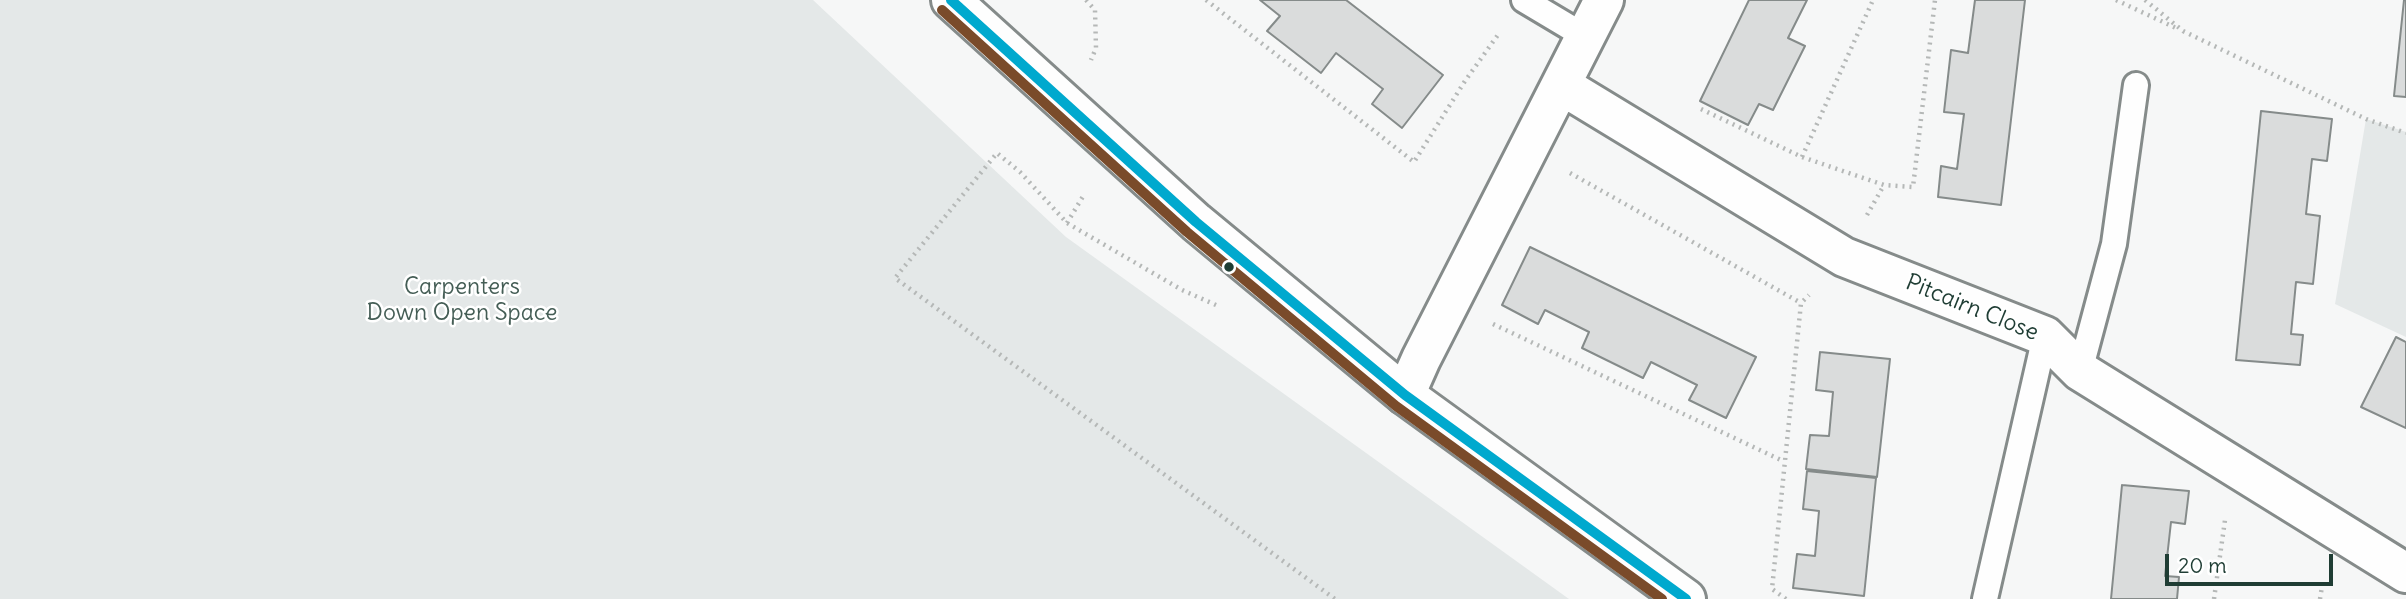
<!DOCTYPE html>
<style>
body{margin:0}
#map{position:relative;width:2406px;height:599px;overflow:hidden;background:#f6f7f7;font-family:Delius,sans-serif}
canvas{display:block}
.scale{position:absolute;left:2165px;top:554px;width:168px;height:32px;box-sizing:border-box;border:4px solid #1f3d34;border-top:0;padding-left:9px;font-size:21px;line-height:24px;white-space:nowrap;color:#1f3d34;-webkit-text-stroke:5px #fff;paint-order:stroke}
</style>
<div id="map">
<canvas width="2406" height="599"></canvas>
<div class="scale">20 m</div>
</div>
<script>
const ctx = document.querySelector('canvas').getContext('2d');
ctx.lineJoin = 'round';
function fill(path, color) { ctx.fillStyle = color; ctx.fill(path, 'evenodd'); }
const toPath = rows => new Path2D(rows.map(r => 'M' + r).join(''));
function strokePath(path, color, width, dash) { ctx.strokeStyle = color; ctx.lineWidth = width; ctx.lineCap = dash ? 'butt' : 'round'; ctx.setLineDash(dash || []); ctx.stroke(path); }
function drawText(font, color, halo, rows, align = 'center') {
  ctx.font = font + ' Delius,sans-serif'; ctx.lineWidth = 5; ctx.setLineDash([]); ctx.textBaseline = 'middle'; ctx.strokeStyle = halo; ctx.fillStyle = color; for (const [text, x, y, turn = 0] of rows) {
    ctx.save(); ctx.translate(x, y); ctx.rotate((+turn || 0) * Math.PI / 180); ctx.textAlign = isNaN(turn) ? turn : align; if (halo) ctx.strokeText(text, 0, 0); ctx.fillText(text, 0, 0); ctx.restore();
  }
}
fill(toPath([
 [0,0,813,0,1066,237,1569,599,0,599],
 [2366,119,2406,132,2406,337,2335,304]
]), '#e4e8e8');
const building = toPath([
 [1260,0,1346,0,1443,75,1402,128,1372,104,1383,89,1336,53,1321,73,1267,31,1280,16,1260,0],
 [1749,0,1807,0,1788,38,1805,46,1773,110,1759,104,1748,125,1700,101,1749,0],
 [1975,0,2025,0,2001,205,1938,197,1941,166,1957,169,1964,114,1944,112,1951,50,1968,53,1975,0],
 [2404,0,2406,0,2406,97,2394,96,2404,0],
 [2261,111,2332,119,2327,161,2312,159,2306,214,2320,216,2313,284,2296,282,2291,334,2303,335,2300,365,2236,360,2261,111],
 [1530,247,1756,357,1726,418,1689,400,1697,385,1651,362,1643,378,1582,348,1589,332,1545,310,1538,324,1502,305,1530,247],
 [2396,337,2406,342,2406,428,2361,407,2396,337],
 [1820,352,1890,359,1877,477,1806,469,1810,435,1829,436,1833,392,1816,390,1820,352],
 [1807,471,1876,478,1864,596,1793,588,1797,554,1815,556,1819,511,1803,509,1807,471],
 [2122,485,2189,491,2185,524,2171,522,2165,576,2179,577,2177,599,2111,599,2122,485]
]);
fill(building, '#dadcdc');
strokePath(building, '#858b8a', 2);
const lane = toPath([
 [1524,0,1586,37],
 [2080,371,2114,244,2136,85],
 [1985,599,2045,336]
]);
const street = toPath([
 [1561,85,1844,257,2045,336,2080,371,2406,573],
 [1405,395,1421,359,1604,0]
]);
const secondary = toPath([
 [951,0,1196,222,1405,395,1686,599]
]);
strokePath(lane, '#858b8a', 30);
strokePath(street, '#858b8a', 44);
strokePath(secondary, '#858b8a', 44);
strokePath(toPath([
 [1086,0,1095,10,1096,48,1091,60],
 [1206,0,1414,162,1465,81,1500,32],
 [2116,0,2176,28],
 [2145,0,2183,31,2366,119,2406,133],
 [1701,109,1802,157,1884,185,1913,187,1935,0],
 [1802,157,1873,0],
 [1570,173,1801,303],
 [1867,215,1884,185],
 [1067,223,1085,193],
 [1216,305,1182,290,1067,223,1020,172,997,153,895,278,1335,599],
 [1493,324,1783,461],
 [1786,599,1772,589,1801,303,1809,295],
 [2214,599,2225,520],
 [2320,599,2323,580]
]), '#b5b8b7', 4.5, [2, 5]);
strokePath(lane, '#fefefe', 24);
strokePath(street, '#fefefe', 38);
strokePath(secondary, '#fefefe', 38);
strokePath(toPath([
 [951,0,1196,222,1405,395,1686,599]
]), '#00a9ce', 10);
strokePath(toPath([
 [942,10,1187,232,1396,406,1662,599]
]), '#7a4b2a', 10);
for (const [x, y, r, color] of [
 [1229,267,6,"#1f3d34"]
]) { const dot = new Path2D(); dot.arc(x, y, r, 0, 2 * Math.PI); ctx.fillStyle = color; ctx.fill(dot); strokePath(dot, '#fff', 2.5); }
drawText('23px', '#445d55', '#fff', [
 ["Carpenters",462,287],
 ["Down Open Space",462,313]
]);
drawText('23px', '#1f3d34', '#fff', [
 ["Pitcairn Close",1972,308,22]
]);
</script>
